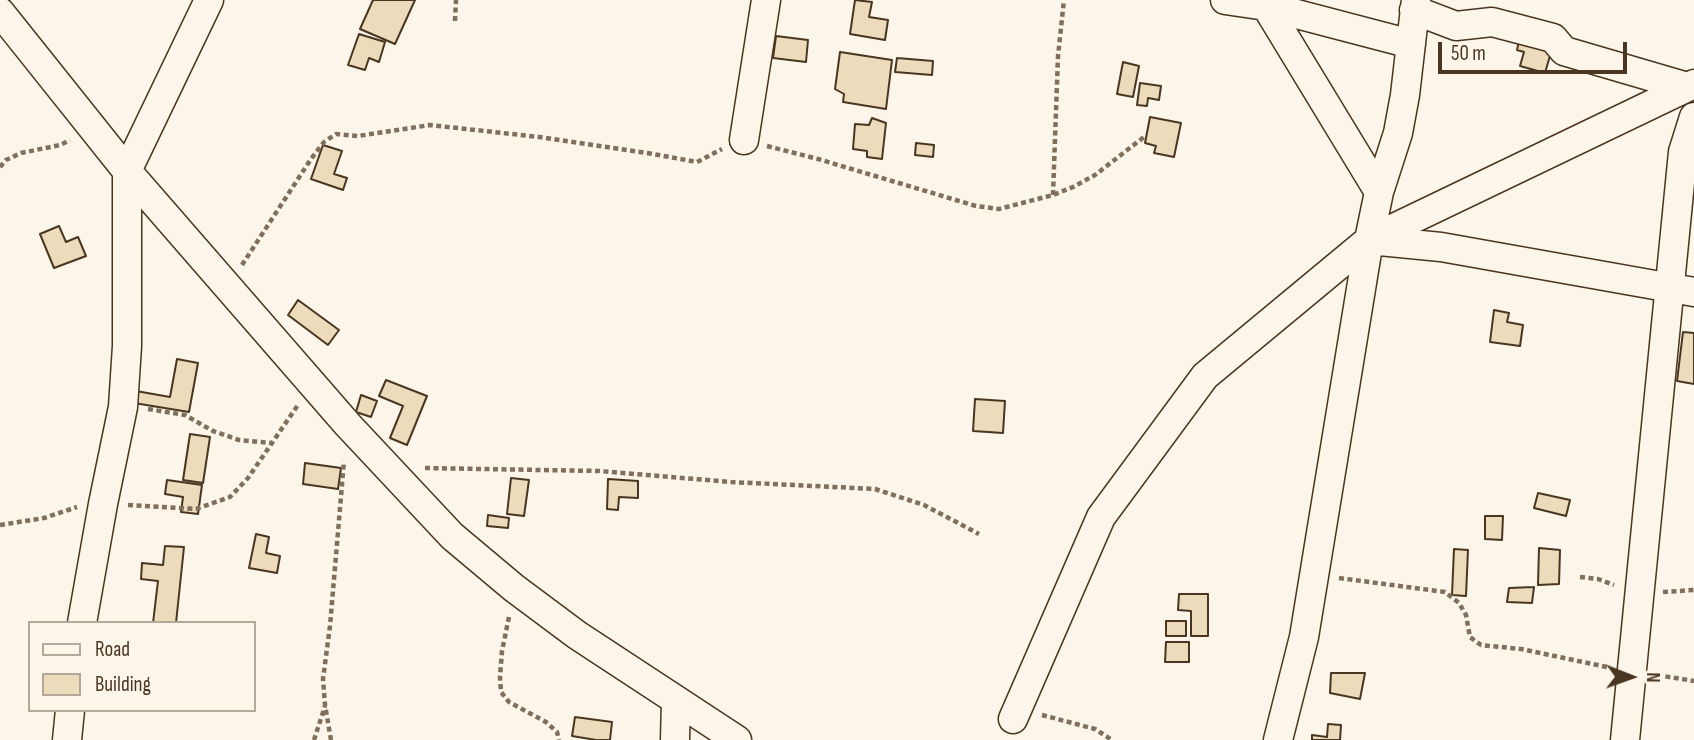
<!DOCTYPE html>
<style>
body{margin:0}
#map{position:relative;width:1694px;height:740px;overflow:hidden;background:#fbf6e9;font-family:"Sofia Sans Condensed",sans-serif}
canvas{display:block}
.legend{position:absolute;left:28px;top:621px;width:228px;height:91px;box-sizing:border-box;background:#fbf6e9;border:2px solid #b4a999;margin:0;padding:9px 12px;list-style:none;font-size:21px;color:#4a3520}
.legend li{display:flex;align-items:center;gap:14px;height:35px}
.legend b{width:35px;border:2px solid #b4a999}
.north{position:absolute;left:1596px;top:642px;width:70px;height:70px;-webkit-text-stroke:5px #fbf6e9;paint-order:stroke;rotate:91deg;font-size:19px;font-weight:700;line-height:28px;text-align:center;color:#4a3520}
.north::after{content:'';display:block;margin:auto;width:24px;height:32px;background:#4a3520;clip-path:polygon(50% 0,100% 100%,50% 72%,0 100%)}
.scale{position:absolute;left:1438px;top:42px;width:189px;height:32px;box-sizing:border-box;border:4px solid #4a3520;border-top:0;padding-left:9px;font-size:21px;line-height:24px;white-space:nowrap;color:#4a3520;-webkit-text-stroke:5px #fbf6e9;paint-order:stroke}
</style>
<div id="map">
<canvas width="1694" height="740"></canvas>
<ul class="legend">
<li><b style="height:9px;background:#fbf6e9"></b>Road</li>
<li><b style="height:19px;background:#ecdcbc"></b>Building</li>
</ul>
<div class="north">N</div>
<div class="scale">50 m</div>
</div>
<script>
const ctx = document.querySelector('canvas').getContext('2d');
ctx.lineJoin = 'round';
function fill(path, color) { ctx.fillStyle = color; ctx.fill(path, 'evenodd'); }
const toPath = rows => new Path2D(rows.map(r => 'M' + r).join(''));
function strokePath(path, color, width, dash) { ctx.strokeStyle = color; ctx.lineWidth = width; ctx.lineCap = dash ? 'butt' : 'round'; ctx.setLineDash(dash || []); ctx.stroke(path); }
const building = toPath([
 [373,0,415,0,395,44,360,29,373,0],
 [855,0,872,2,869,17,888,20,885,40,850,34,855,0],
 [1521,32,1554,42,1545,73,1520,66,1524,52,1517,50,1521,32],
 [359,34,385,42,379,62,369,58,365,70,348,65,359,34],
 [776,36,808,40,806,62,773,58,776,36],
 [840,52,892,60,886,109,843,102,844,94,835,89,840,52],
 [897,58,933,61,932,75,895,72,897,58],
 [1123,62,1139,66,1133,97,1117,94,1123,62],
 [1140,83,1161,86,1159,100,1148,98,1147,106,1137,105,1140,83],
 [1150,117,1181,123,1174,157,1154,153,1156,146,1145,143,1150,117],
 [872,118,886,123,882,159,867,157,867,151,853,149,855,124,869,125,872,118],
 [916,143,934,145,933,157,915,155,916,143],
 [323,145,342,151,334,174,347,178,343,190,311,179,323,145],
 [59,226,66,242,78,237,86,256,54,268,40,234,59,226],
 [298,300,339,330,328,345,288,315,298,300],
 [1494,310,1509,313,1507,322,1523,325,1520,346,1490,342,1494,310],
 [1683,332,1694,333,1694,384,1677,381,1683,332],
 [177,359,198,363,189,412,134,403,136,391,170,397,177,359],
 [386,380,427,396,407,445,390,438,403,406,379,396,386,380],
 [361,395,377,401,371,417,356,412,361,395],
 [975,399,1005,401,1003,433,973,431,975,399],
 [190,434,210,437,203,483,183,480,190,434],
 [305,463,341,468,338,489,303,484,305,463],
 [511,478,529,480,524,516,507,514,511,478],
 [608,479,638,481,638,498,619,497,618,510,607,509,608,479],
 [167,480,202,485,198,514,181,512,183,497,165,494,167,480],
 [1538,493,1570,500,1566,516,1534,508,1538,493],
 [488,515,509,518,508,528,487,526,488,515],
 [1485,516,1503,516,1502,540,1485,539,1485,516],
 [256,534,269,537,266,553,280,556,277,573,249,568,256,534],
 [165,546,184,547,176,623,153,623,158,581,141,579,142,563,163,565,165,546],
 [1539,548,1560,550,1559,584,1538,585,1539,548],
 [1454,549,1468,550,1466,596,1452,595,1454,549],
 [1534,587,1532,603,1507,602,1509,588,1534,587],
 [1179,594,1208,594,1208,636,1191,636,1191,611,1178,610,1179,594],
 [1166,621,1186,621,1186,636,1166,636,1166,621],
 [1166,642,1189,642,1189,662,1165,662,1166,642],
 [1331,673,1365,673,1360,699,1330,693,1331,673],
 [575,717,612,722,610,740,596,740,572,736,575,717],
 [1328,724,1341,725,1340,740,1312,740,1312,735,1327,737,1328,724]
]);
fill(building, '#ecdcbc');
strokePath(building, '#4a3520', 2);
const minor = toPath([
 [1225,0,1266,6,1411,44],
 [1266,6,1379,192],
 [1414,10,1456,26,1492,22,1553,38,1564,51,1687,87],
 [0,12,127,171,348,425,452,536,514,588,577,635,737,740],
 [744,140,766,0],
 [1369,240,1441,247,1694,292],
 [82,623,103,504,123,407,127,346,127,171,209,0],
 [1013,719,1101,517,1205,376,1369,240,1694,84],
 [67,740,70,710],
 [675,740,676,700],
 [1278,740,1304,637,1369,240,1379,192,1398,133,1405,95,1416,0],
 [1625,740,1683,152,1694,117]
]);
strokePath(minor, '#4a3520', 31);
strokePath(toPath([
 [455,21,456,0],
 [767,146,818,159,976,206,999,209,1053,195,1073,187,1095,175,1144,137],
 [0,167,6,160,21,153,60,145,70,140],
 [1053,195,1058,56,1064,0],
 [242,265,311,159,324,142,336,134,358,136,430,125,539,137,653,154,697,162,722,149],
 [148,409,185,415,213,431,239,440,271,443],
 [425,468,599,471,731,482,875,489,924,505,979,534],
 [128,505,196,509,230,497,248,478,298,405],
 [0,525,44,518,77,507],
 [1580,577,1598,579,1614,585],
 [1339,578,1445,592,1459,603,1466,615,1470,637,1481,645,1521,649,1607,667],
 [1663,592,1694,590],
 [509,617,502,651,500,677,501,692,509,702,546,722,557,732,559,740],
 [1657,675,1694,681],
 [1042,715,1095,729,1112,740],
 [314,740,325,706],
 [331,740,325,705,323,679,330,626,344,461]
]), '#7f6f5c', 4.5, [5, 3.5]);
strokePath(minor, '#fbf6e9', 28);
</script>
